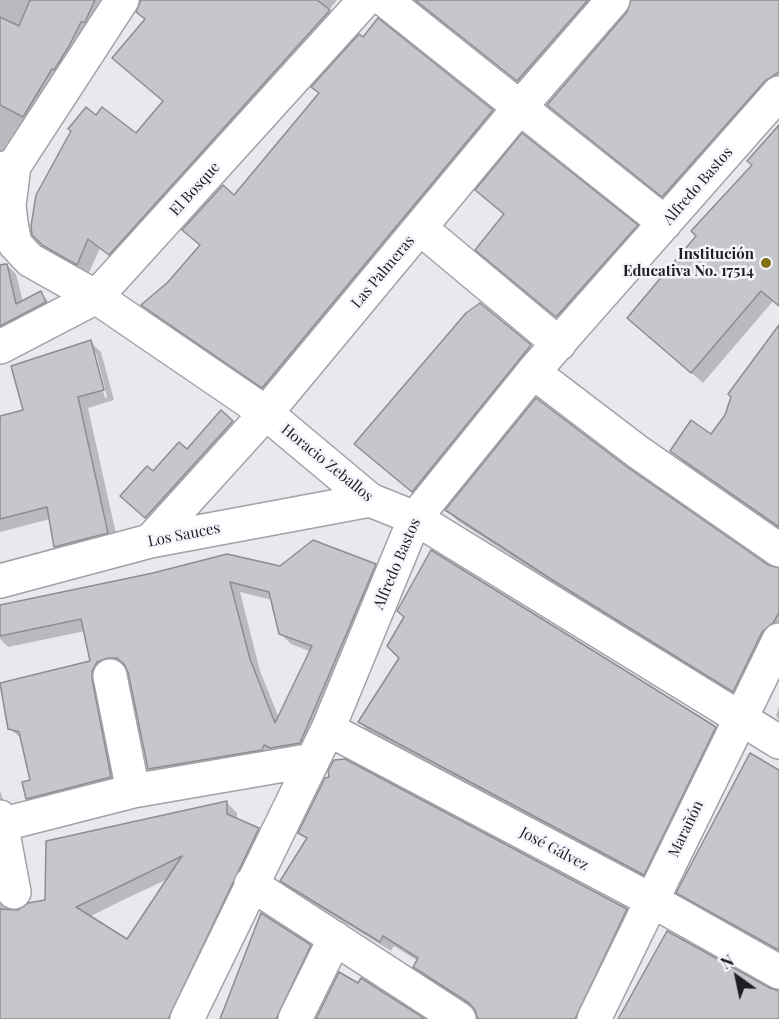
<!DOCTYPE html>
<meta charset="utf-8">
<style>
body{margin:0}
#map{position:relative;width:779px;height:1019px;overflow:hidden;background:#e8e9ef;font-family:"Playfair Display",serif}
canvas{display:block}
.north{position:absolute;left:707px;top:947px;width:60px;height:60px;-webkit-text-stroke:4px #f5f6fd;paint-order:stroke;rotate:327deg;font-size:16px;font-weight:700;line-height:24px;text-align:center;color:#1e1f21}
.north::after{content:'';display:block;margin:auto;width:21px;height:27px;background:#1e1f21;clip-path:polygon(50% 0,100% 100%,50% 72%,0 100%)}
</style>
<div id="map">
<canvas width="779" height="1019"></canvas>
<div class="north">N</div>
</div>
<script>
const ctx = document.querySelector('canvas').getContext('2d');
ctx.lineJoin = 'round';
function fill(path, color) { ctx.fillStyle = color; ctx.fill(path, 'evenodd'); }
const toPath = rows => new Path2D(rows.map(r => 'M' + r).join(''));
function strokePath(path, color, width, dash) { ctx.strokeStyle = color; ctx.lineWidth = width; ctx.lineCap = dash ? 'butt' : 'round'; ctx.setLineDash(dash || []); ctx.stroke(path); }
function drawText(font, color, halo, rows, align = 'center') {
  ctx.font = font + ' "Playfair Display",serif'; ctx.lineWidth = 5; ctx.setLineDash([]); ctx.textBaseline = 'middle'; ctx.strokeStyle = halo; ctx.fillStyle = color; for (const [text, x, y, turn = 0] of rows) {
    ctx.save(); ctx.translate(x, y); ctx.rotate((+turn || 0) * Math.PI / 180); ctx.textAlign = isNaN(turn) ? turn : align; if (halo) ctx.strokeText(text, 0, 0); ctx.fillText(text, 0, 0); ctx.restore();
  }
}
fill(toPath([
 [0,0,111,0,0,167],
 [142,0,337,0,328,11,340,23,121,265,100,248,88,275,55,256,34,234,96,117,136,135,164,102,114,58,146,20],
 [414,0,609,0,529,91],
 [633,0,779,0,779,90,674,207,549,105,629,13],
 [378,20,503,122,274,397,154,316,143,305,169,283,201,245,234,197],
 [779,128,779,306,773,301,703,383,629,318,754,165],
 [477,190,637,226,647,237,568,327,488,260,505,215],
 [5,263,16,274,23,302,40,293,50,303,0,342,0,264],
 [480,305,541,357,423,502,367,454],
 [779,327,779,529,683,462,672,451,712,436],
 [90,342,101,352,114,400,88,408,118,543,66,557,56,546,50,519,0,532,0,417,25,411],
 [92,353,96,353,107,397,105,398],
 [221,413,243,433,157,528,132,506,153,473,187,451],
 [626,468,768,567,779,570,779,636,744,702,567,592,458,521,447,510],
 [375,565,385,576,311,753,160,779,149,769,128,669,117,668,121,788,37,809,26,799,32,781,23,740,9,728,0,685,91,662,85,631,8,647,0,639,0,607,280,568],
 [240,592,272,600,280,633,291,644,311,652,279,718,260,671],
 [779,707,779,720,776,716],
 [360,722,715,728,725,739,654,884,370,733],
 [779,771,779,954,689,903,678,893],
 [0,791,6,809,0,812],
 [227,803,237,813,237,820,258,829,269,840,182,1019,0,1019,0,875,9,911,17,912,46,901],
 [170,878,127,941,89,917,123,900],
 [300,832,626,910,637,920,589,1019,479,1019,478,1013,425,977,415,966,418,961,394,946,391,951,293,891,282,881,308,840],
 [261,915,310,946,320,957,290,1019,222,1019]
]), '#0003');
const building = toPath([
 [30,0,95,0,85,22,81,22,69,46,54,70,52,69,23,117,0,105,0,17,19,26,30,0],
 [141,0,317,0,330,10,109,255,88,239,77,265,42,245,32,235,31,226,36,195,71,131,68,129,86,107,96,115,102,107,136,133,163,101,112,58,145,19,136,12,141,0],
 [415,0,588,0,517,81,415,0],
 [631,0,779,0,779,72,765,81,662,197,547,105,627,12,631,0],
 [378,18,493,110,262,388,141,305,168,282,200,245,182,230,223,185,234,195,319,93,311,87,359,34,363,37,378,18],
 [779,125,779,306,761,291,691,373,627,318,696,236,691,231,752,165,747,161,779,125],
 [522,133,638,225,556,317,475,250,504,214,475,190,522,133],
 [7,264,16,304,41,291,46,302,0,326,0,265,7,264],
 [480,303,531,345,412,492,354,444,466,313,480,303],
 [779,325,779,527,670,451,691,420,711,434,725,415,731,397,728,394,779,325],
 [91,340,104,390,78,397,108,533,54,547,47,507,0,519,0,416,23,410,11,366,91,340],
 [536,398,627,467,768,565,779,568,779,613,773,623,762,632,733,692,554,581,445,510,536,398],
 [221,410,233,421,145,518,120,496,147,466,153,471,179,442,187,449,221,410],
 [313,540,376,564,300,743,270,748,264,745,262,750,148,769,128,672,124,664,117,658,107,658,97,662,92,671,92,679,111,777,26,799,22,782,30,780,19,732,8,729,0,683,90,661,81,619,0,636,0,605,153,573,227,554,280,566,313,540],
 [230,582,269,592,279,634,312,646,275,723,250,659,230,582],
 [431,550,716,727,644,875,358,722,399,658,387,646,404,617,397,611,431,550],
 [750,753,779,770,779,950,676,893,750,753],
 [345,759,627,909,575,1019,478,1019,475,1010,469,1003,413,967,418,958,383,936,380,942,280,881,307,838,298,833,325,778,329,777,328,771,334,760,345,759],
 [227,801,227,814,259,828,168,1019,0,1019,0,909,18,910,28,903,45,900,46,841,227,801],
 [182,856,127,939,76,907,106,893,182,856],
 [261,913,311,945,276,1019,220,1019,261,913],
 [667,931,770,988,779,991,779,1019,618,1019,667,931],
 [339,972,358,983,361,978,425,1019,316,1019,339,972]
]);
fill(building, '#c6c7cd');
strokePath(building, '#8c8d93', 1.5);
const minor = toPath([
 [385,0,665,223],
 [14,166,9,205,11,223,15,244,30,260,96,297,266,413,370,500,415,518,779,742],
 [0,169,14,166,122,0],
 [420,228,559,344],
 [0,347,96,297,365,0],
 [533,372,638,452,779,550],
 [150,541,266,413,520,107,613,0],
 [0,581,150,541,370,500],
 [110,676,133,791],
 [328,729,651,900,779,972],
 [0,817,14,892],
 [0,825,133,791,313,760],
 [251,884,459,1019],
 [187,1019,328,729,415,518,533,372,779,93],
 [295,1019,335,938],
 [594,1019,779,640]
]);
strokePath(minor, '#a1a2a8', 36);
strokePath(minor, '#fff', 33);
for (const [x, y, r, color] of [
 [766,263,6,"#807214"]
]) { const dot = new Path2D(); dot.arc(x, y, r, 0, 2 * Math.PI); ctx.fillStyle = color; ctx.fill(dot); strokePath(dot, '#f5f6fd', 2); }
drawText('15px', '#1e1f21', '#f5f6fd', [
 ["Alfredo Bastos",698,186,-49],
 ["El Bosque",195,189,-48],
 ["Las Palmeras",383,272,-50],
 ["Horacio Zeballos",327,463,39],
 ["Los Sauces",184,535,-11],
 ["Alfredo Bastos",397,564,-67],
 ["Marañón",686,829,-64],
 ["José Gálvez",554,849,28]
]);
drawText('bold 15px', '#1e1f21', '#f5f6fd', [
 ["Institución",754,254],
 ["Educativa No. 17514",754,271]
], 'right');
</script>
